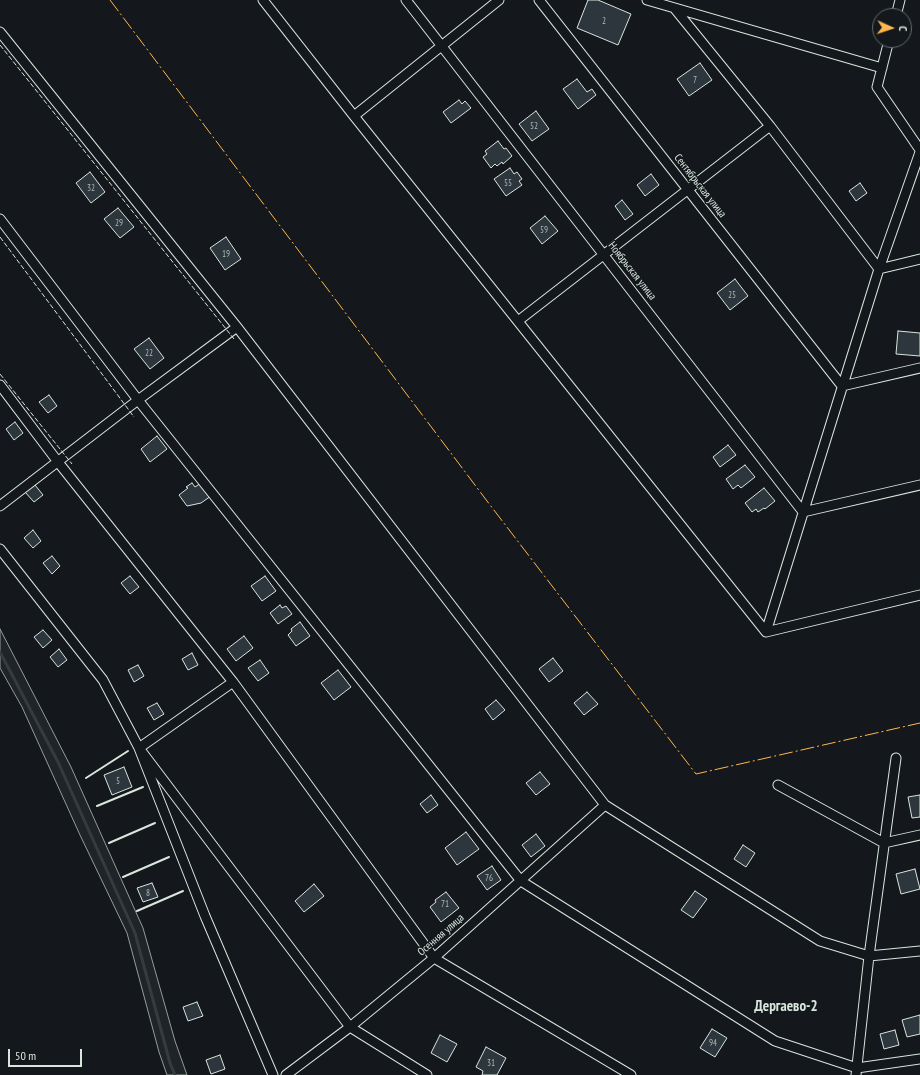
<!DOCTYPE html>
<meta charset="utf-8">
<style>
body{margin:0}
#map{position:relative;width:920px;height:1075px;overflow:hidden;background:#14181c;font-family:"PT Sans Narrow",sans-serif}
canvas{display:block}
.north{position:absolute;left:872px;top:8px;width:40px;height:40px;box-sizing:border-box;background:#14181c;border:1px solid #626a69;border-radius:50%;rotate:93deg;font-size:11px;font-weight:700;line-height:16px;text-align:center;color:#d8e6dc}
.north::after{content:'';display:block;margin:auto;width:14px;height:18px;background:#ffb74d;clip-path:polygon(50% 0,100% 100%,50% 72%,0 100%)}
.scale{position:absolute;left:8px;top:1049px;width:74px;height:18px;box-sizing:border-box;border:2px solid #d8e6dc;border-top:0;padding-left:5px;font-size:12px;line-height:14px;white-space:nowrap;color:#d8e6dc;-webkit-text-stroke:3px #14181c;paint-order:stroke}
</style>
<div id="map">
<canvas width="920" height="1075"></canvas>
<div class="north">С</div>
<div class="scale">50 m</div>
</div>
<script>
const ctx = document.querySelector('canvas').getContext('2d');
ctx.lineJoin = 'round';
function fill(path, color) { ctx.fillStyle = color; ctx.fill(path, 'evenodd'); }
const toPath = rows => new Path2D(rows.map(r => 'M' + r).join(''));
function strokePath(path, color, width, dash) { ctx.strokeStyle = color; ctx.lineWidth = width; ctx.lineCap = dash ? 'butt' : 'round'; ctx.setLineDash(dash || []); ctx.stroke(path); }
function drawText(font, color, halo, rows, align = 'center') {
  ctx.font = font + ' "PT Sans Narrow",sans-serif'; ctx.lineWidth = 3; ctx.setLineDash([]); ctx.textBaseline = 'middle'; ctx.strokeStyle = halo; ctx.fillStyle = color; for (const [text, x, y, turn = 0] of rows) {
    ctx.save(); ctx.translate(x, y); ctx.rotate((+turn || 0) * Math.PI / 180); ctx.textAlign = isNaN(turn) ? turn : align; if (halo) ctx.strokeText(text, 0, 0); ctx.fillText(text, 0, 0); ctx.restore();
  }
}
const green = toPath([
 [0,629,71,767,143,928,175,1041,187,1075,167,1075,159,1052,127,933,80,835,22,707,0,668,0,629]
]);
fill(green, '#202428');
strokePath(green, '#939e99', 1);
strokePath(toPath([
 [0,652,58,762,135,933,170,1063,175,1075]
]), '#363b3e', 3);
const building = toPath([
 [588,0,598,0,631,14,618,45,577,28,588,0],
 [700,63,712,80,689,96,677,79,700,63],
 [577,79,587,92,592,89,596,95,578,109,563,89,577,79],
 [459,100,462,104,465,101,471,108,451,123,443,112,459,100],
 [536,111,549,129,532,141,519,124,536,111],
 [498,141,504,149,506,148,512,156,503,164,502,162,497,166,495,164,491,168,483,157,487,154,485,151,498,141],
 [510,168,514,174,517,172,522,179,519,181,522,185,506,196,494,179,510,168],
 [90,172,105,192,91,203,76,183,90,172],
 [651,174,659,185,645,196,637,185,651,174],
 [860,183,867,193,856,201,849,191,860,183],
 [622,200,633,214,625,220,615,206,622,200],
 [118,208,134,227,120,238,104,219,118,208],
 [545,216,558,231,542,244,530,228,545,216],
 [226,237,241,259,225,270,210,248,226,237],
 [735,279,748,296,730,310,717,293,735,279],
 [898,331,920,333,920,356,896,354,898,331],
 [149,338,164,358,150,369,134,349,149,338],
 [49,395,57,406,48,413,39,402,49,395],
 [15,422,23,433,14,440,6,429,15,422],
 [157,436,167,449,150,462,141,449,157,436],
 [728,445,736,455,720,467,713,457,728,445],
 [745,465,755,477,741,488,738,485,733,489,726,479,745,465],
 [192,483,195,487,201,483,211,496,201,503,187,506,179,495,188,488,186,487,192,483],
 [35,485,43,495,34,502,25,492,35,485],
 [764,488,775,501,765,509,764,508,758,512,756,509,752,512,745,503,764,488],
 [33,530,41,541,33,548,24,538,33,530],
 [52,556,60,566,52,574,43,563,52,556],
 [130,576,139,587,130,594,121,583,130,576],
 [265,576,276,591,262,601,251,586,265,576],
 [280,605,282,608,286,606,292,614,278,624,270,613,280,605],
 [300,622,310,636,296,646,288,635,292,631,291,629,300,622],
 [43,630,52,640,43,648,34,637,43,630],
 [244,636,253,648,236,661,227,649,244,636],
 [59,649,67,660,58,667,50,657,59,649],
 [192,653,198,665,188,670,182,659,192,653],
 [553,658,563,671,549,682,539,669,553,658],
 [260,660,269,673,258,681,248,668,260,660],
 [138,665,144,676,134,682,128,670,138,665],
 [338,670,351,687,334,700,321,683,338,670],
 [587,692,598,704,584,715,574,703,587,692],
 [496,700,505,710,493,720,485,709,496,700],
 [157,703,164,714,154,720,147,708,157,703],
 [124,767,132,787,112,795,104,775,124,767],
 [540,772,550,784,536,795,526,783,540,772],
 [431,795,438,805,427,813,420,804,431,795],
 [920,795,920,817,912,818,908,797,920,795],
 [466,832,479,849,457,865,445,848,466,832],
 [536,834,545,846,531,857,522,845,536,834],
 [743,845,755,853,746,867,734,859,743,845],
 [492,866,501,880,487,890,477,876,492,866],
 [915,869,920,889,901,894,896,874,915,869],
 [152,883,158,897,143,902,137,888,152,883],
 [314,884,324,896,304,912,295,901,314,884],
 [695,891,707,899,693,918,681,910,695,891],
 [446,892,459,908,441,922,430,907,436,902,435,900,446,892],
 [197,1002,203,1016,188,1021,183,1007,197,1002],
 [920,1015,920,1034,907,1037,902,1020,920,1015],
 [712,1029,727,1038,715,1057,700,1048,712,1029],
 [895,1030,899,1045,884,1049,880,1034,895,1030],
 [440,1035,457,1044,447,1062,431,1053,440,1035],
 [486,1047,506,1058,497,1075,482,1075,483,1071,476,1067,486,1047],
 [220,1055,225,1069,211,1074,206,1060,220,1055]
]);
fill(building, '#2c363c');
strokePath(building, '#d8e6dc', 1);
const street = toPath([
 [263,0,354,116],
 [406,0,803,512,920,485],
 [499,0,354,116,766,632,879,269,920,152],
 [539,0,842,386,920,368],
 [647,0,882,68],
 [675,9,770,126],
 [896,16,900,0],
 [0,32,237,327,605,805,820,941,869,956,920,951],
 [889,40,877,87,920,150],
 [0,219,138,400,521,881,775,1041,857,1068,920,1059],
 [518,321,770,126,879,269,920,259],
 [0,385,58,462,233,682,434,958,631,1075],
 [0,506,138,400,237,327],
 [0,549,103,680,139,748,350,1027,427,1075],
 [766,632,920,595],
 [233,682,139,748,205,916,273,1075],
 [778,785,884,843,920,835],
 [286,1075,350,1027,434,958,605,805],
 [856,1075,869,956,896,758]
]);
strokePath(street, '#d8e6dc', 11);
strokePath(street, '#14181c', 9);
strokePath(toPath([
 [0,45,234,339],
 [0,237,134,417],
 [0,374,72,464]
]), '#d8e6dc', 1, [5, 2]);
strokePath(toPath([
 [86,778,128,751],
 [97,806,143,787],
 [109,843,155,823],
 [123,877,169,857],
 [137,911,183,891]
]), '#d8e6dc', 2);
strokePath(toPath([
 [110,0,487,501,696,774,920,723]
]), '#ffb74d', 1, [14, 3, 2, 3]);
drawText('9px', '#adbab4', null, [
 ["2",604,21],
 ["7",695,80],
 ["52",534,126],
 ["55",508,183],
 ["32",91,188],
 ["29",119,223],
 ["59",544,230],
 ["19",226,254],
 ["25",732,295],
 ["22",149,353],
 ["5",118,781],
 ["76",489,878],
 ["8",148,893],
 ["71",445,904],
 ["94",713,1043],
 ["31",491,1063]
]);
drawText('11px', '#d8e6dc', '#14181c', [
 ["Сентябрьская улица",700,186,52],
 ["Ноябрьская улица",632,271,52],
 ["Осенняя улица",441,935,-41]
]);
drawText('bold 15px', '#d8e6dc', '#14181c', [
 ["Дергаево-2",786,1007]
]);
</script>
